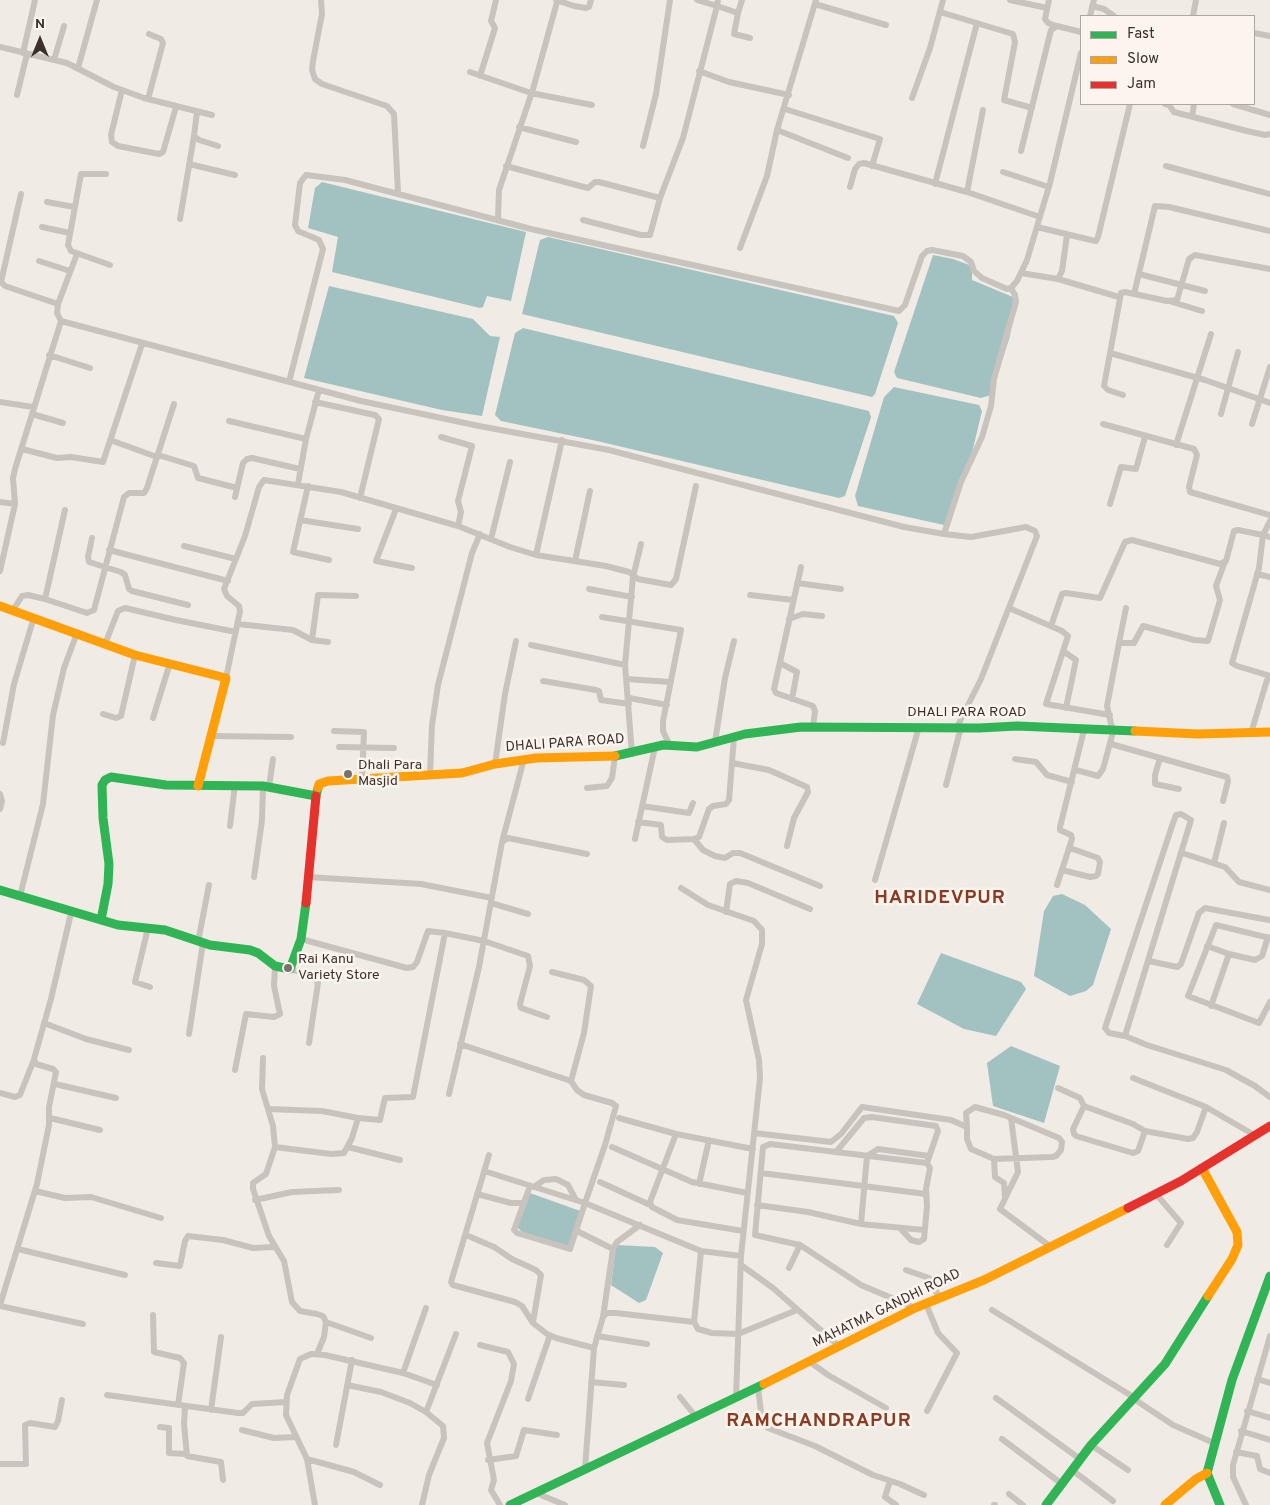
<!DOCTYPE html>
<style>
body{margin:0}
#map{position:relative;width:1270px;height:1505px;overflow:hidden;background:#f0ebe5;font-family:Overpass,sans-serif}
canvas{display:block}
.legend{position:absolute;left:1080px;top:15px;width:175px;height:90px;box-sizing:border-box;background:#fbf5ee;border:1px solid #aea6a0;margin:0;padding:6px 9px;list-style:none;font-size:15px;color:#3b302b}
.legend li{display:flex;align-items:center;gap:10px;height:25px}
.legend b{width:25px;border:1px solid #aea6a0}
.north{position:absolute;left:15px;top:15px;width:50px;height:50px;-webkit-text-stroke:4px #fbf5ee;paint-order:stroke;rotate:0deg;font-size:14px;font-weight:700;line-height:20px;text-align:center;color:#3b302b}
.north::after{content:'';display:block;margin:auto;width:18px;height:22px;background:#3b302b;clip-path:polygon(50% 0,100% 100%,50% 72%,0 100%)}
</style>
<div id="map">
<canvas width="1270" height="1505"></canvas>
<ul class="legend">
<li><b style="height:6px;background:#30b455"></b>Fast</li>
<li><b style="height:6px;background:#ff9f0a"></b>Slow</li>
<li><b style="height:6px;background:#e5322d"></b>Jam</li>
</ul>
<div class="north">N</div>
</div>
<script>
const ctx = document.querySelector('canvas').getContext('2d');
ctx.lineJoin = 'round';
function fill(path, color) { ctx.fillStyle = color; ctx.fill(path, 'evenodd'); }
const toPath = rows => new Path2D(rows.map(r => 'M' + r).join(''));
function strokePath(path, color, width, dash) { ctx.strokeStyle = color; ctx.lineWidth = width; ctx.lineCap = dash ? 'butt' : 'round'; ctx.setLineDash(dash || []); ctx.stroke(path); }
function drawText(font, color, halo, rows, align = 'center') {
  ctx.font = font + ' Overpass,sans-serif'; ctx.lineWidth = 5; ctx.setLineDash([]); ctx.textBaseline = 'middle'; ctx.strokeStyle = halo; ctx.fillStyle = color; for (const [text, x, y, turn = 0] of rows) {
    ctx.save(); ctx.translate(x, y); ctx.rotate((+turn || 0) * Math.PI / 180); ctx.textAlign = isNaN(turn) ? turn : align; if (halo) ctx.strokeText(text, 0, 0); ctx.fillText(text, 0, 0); ctx.restore();
  }
}
fill(toPath([
 [322,182,526,232,511,301,487,296,483,307,480,308,332,272,338,237,308,228,315,188],
 [548,237,894,316,898,323,875,394,872,397,522,314,540,240],
 [933,255,953,259,972,266,972,280,1013,297,1014,309,1010,336,991,395,981,398,897,378,894,372],
 [329,286,473,319,490,336,500,337,482,416,442,410,304,378],
 [523,328,869,411,871,417,845,496,839,498,597,441,501,421,495,415,515,333],
 [894,387,979,405,982,411,971,457,944,525,858,506,855,496,884,397],
 [1062,894,1085,905,1111,929,1093,985,1086,991,1070,996,1034,976,1044,911,1053,896],
 [941,953,1021,982,1026,989,996,1036,964,1029,917,1004],
 [1011,1046,1060,1066,1044,1123,993,1106,987,1063],
 [530,1193,583,1212,570,1249,522,1232,516,1226],
 [616,1245,655,1247,663,1253,646,1300,639,1303,611,1285]
]), '#a1c2c1');
strokePath(toPath([
 [321,0,322,14,313,61,312,70,315,79,322,84,387,106,394,114,398,193],
 [556,0,574,6,586,8,589,7,591,0],
 [697,0,717,6,718,0],
 [1010,0,1047,8],
 [1049,0,1045,19,1048,23,1056,26],
 [815,4,886,25],
 [1092,6,1104,9,1114,16],
 [940,12,1013,34,1015,42,1004,100,1032,108],
 [738,13,734,34,750,38],
 [1090,16,1094,0],
 [1193,16,1196,0],
 [1254,33,1270,36],
 [0,47,67,63,114,87,144,98,212,115],
 [23,53,35,0],
 [54,60,64,26],
 [78,68,97,0],
 [699,71,729,82,789,95],
 [470,72,531,93,592,105],
 [480,76,495,28,491,21,496,0],
 [122,90,111,135,112,142,118,146,159,154,163,152,176,107],
 [17,95,27,54],
 [912,98,930,48,943,0],
 [148,99,163,43,161,39,149,34],
 [1165,104,1169,105,1174,112,1247,131,1265,135,1270,134],
 [1233,104,1270,115],
 [785,109,880,139,872,166],
 [197,112,194,136,199,140,218,146],
 [1192,117,1194,104],
 [519,127,576,142],
 [777,130,848,158],
 [643,146,656,94,670,0],
 [1021,151,1051,30,1057,26,1081,32],
 [189,164,235,175],
 [506,166,580,186,588,188,595,182,599,182,660,198],
 [1166,166,1270,194],
 [1003,172,1049,187],
 [106,174,81,174,68,245,71,251,110,265],
 [935,184,977,23],
 [850,187,855,169,859,164,864,163,967,192,1040,217],
 [967,192,983,110],
 [21,194,1,282,5,286,58,304],
 [47,202,74,207],
 [180,219,194,136],
 [498,219,499,190,533,89,557,2],
 [583,220,641,235,650,235,660,198,683,138,717,6,738,13,742,0],
 [42,227,70,233],
 [1037,227,1091,240,1096,241,1098,237,1130,104],
 [740,248,767,176,777,130,816,0],
 [39,261,70,271],
 [1021,273,1058,279,1062,271,1067,235],
 [1139,274,1205,291],
 [1058,279,1119,297],
 [1134,294,1155,206,1169,207,1270,231],
 [1172,302,1202,311],
 [61,321,361,401,479,426,609,450,904,527,944,534],
 [1110,353,1205,380,1270,403],
 [49,355,90,368],
 [289,382,323,249,319,240,298,231,295,225,300,183,306,175,345,180,531,229,899,311,905,305,922,256,927,251,932,250,963,256,971,262,974,271,982,278,1007,289,1011,288,1017,281,1027,260,1050,183,1081,53],
 [1123,395,1108,390,1104,386,1121,293,1125,292,1167,301,1177,300,1189,259,1195,255,1270,269],
 [0,402,33,407],
 [315,402,375,415,379,419,360,498],
 [32,414,63,423],
 [1221,414,1238,352],
 [229,421,306,439],
 [1103,424,1194,449,1197,455,1189,487,1190,492,1270,515],
 [1252,424,1270,367],
 [441,437,472,446,458,501,461,512,458,526],
 [110,440,157,457],
 [1176,445,1211,334],
 [22,449,57,458,71,457,103,462,142,344],
 [158,455,194,466,198,478,237,488],
 [298,484,306,439,319,390],
 [308,486,293,552,329,560],
 [235,497,243,463,247,459,252,458,300,469],
 [0,502,15,504],
 [1110,504,1121,467,1136,469,1145,437],
 [396,509,376,561,412,568],
 [300,520,358,529],
 [92,538,88,557,89,562,121,572,125,575,129,589,132,591,188,605],
 [491,539,510,462],
 [184,546,236,559],
 [109,550,228,581],
 [536,555,562,440],
 [575,561,590,491],
 [801,567,774,689,776,693,813,706,815,711,813,727],
 [0,571,15,504,13,478,15,469,61,321,57,313,58,304,77,254],
 [1257,574,1270,577],
 [797,583,841,589],
 [589,589,632,597],
 [750,595,793,600],
 [45,599,87,613,94,610,124,497,129,493,144,493,147,488,174,404],
 [1009,608,1062,631,1068,636,1046,704,1110,715],
 [13,610,22,596,28,595,45,599,65,510],
 [602,617,681,630,663,721,663,731,670,746],
 [789,619,803,614,822,616],
 [238,624,293,630,312,640,328,642],
 [1051,626,1062,594,1066,593,1100,598,1125,542,1132,540,1220,564,1226,561,1234,531,1238,530,1263,535,1270,521],
 [312,640,318,595,356,596],
 [1119,643,1126,608],
 [105,644,118,611,125,608,176,620,236,632],
 [531,645,625,665],
 [1063,651,1076,660,1066,708],
 [780,663,797,672,792,699],
 [1270,676,1237,666,1232,663,1259,568,1263,535,1270,537],
 [226,678,240,611,239,606,227,596,224,589,245,536,259,487,264,480,341,492,458,526,510,547,536,555,606,566,629,572,638,579,671,585,676,579,696,486],
 [627,679,670,682],
 [543,681,596,690,599,691,601,700,629,704],
 [629,698,667,705],
 [103,714,116,718,121,716,135,655],
 [153,718,170,663],
 [957,727,981,679,1037,536,1035,531,1026,527,971,537,944,534,961,482,982,437,991,406,994,379,1016,302,1015,295,1011,288],
 [334,731,364,732,362,779],
 [1251,733,1267,680,1270,676],
 [211,736,291,737],
 [715,742,725,678,734,641],
 [3,743,14,684,34,617],
 [1111,744,1227,777,1228,781,1223,801],
 [339,747,394,748],
 [632,754,625,665,633,577,641,544],
 [1160,758,1155,775,1155,784,1179,789],
 [1015,759,1036,762,1047,775,1072,782],
 [732,763,769,770,807,787,808,792,794,818,787,846],
 [495,764,505,694,516,641],
 [1076,770,1098,776,1103,769,1113,732,1107,706,1119,643,1134,643,1143,626,1194,640,1208,641,1220,600,1216,586,1224,564],
 [430,775,432,725,438,685,472,553,480,534],
 [946,785,961,727],
 [269,787,273,759],
 [587,788,607,786,612,778,615,756],
 [0,794,2,801,0,809],
 [642,806,689,813,693,803],
 [638,822,661,825,662,837,667,840,694,839,699,837,709,809,713,806,726,804,729,800,734,737],
 [230,826,235,785],
 [635,839,655,747],
 [694,839,703,850,715,856,725,858,733,853,740,853,820,886],
 [502,842,524,759],
 [1182,853,1225,867,1239,882,1270,890],
 [1214,863,1224,823],
 [1062,870,1090,877,1096,876,1098,874,1100,862,1098,858,1070,848],
 [254,877,262,820,263,786],
 [308,877,421,884,492,898],
 [875,880,919,727],
 [1057,885,1072,839,1071,835,1060,830,1060,827,1084,730],
 [681,888,708,905,754,921,762,930,762,944,746,1000,759,1060,760,1078,741,1256,736,1398],
 [20,896,43,804,53,715,64,668,77,633],
 [491,903,528,914],
 [726,912,730,884,736,881,748,883,810,909],
 [148,928,135,982,150,987],
 [445,933,484,941,528,956,530,966,520,1004,521,1008,547,1017],
 [1270,938,1216,925,1188,996,1259,1023,1270,1002],
 [198,942,209,885],
 [1207,946,1229,954,1255,960,1262,956,1268,937],
 [1149,961,1177,967,1181,964,1199,913,1205,908,1269,920],
 [290,969,313,976,318,983,309,1043],
 [552,972,584,980,591,986,584,1033,571,1081],
 [1211,1006,1229,954],
 [44,1023,86,1039,129,1050],
 [189,1034,203,943],
 [1125,1036,1191,820,1181,814,1176,815,1173,823,1105,1028,1109,1033,1125,1036,1147,1045,1226,1070,1255,1086,1270,1097],
 [460,1044,571,1081,577,1090,584,1095,612,1103,616,1106,605,1145,585,1203,701,1251,741,1256],
 [263,1058,262,1089,273,1126,275,1147,266,1174,253,1183,253,1189,269,1236,284,1261,292,1302,300,1311,317,1314,323,1316,326,1322,324,1337,317,1354],
 [235,1070,246,1014,274,1017,280,1014,274,986,275,966],
 [1133,1078,1206,1107,1256,1136],
 [55,1084,116,1098],
 [1058,1088,1080,1098,1084,1106,1133,1124,1145,1131,1188,1139,1193,1138,1197,1132,1206,1107],
 [0,1093,15,1097,20,1095,33,1062],
 [449,1094,479,967,502,842,508,838,587,854],
 [1084,1106,1073,1129,1074,1134,1076,1136,1133,1153,1138,1151,1145,1131],
 [268,1109,322,1111,358,1118],
 [50,1118,100,1130],
 [619,1118,676,1134],
 [1011,1118,1018,1172,1000,1209,1051,1247],
 [754,1133,831,1142,841,1134,862,1107,951,1120,967,1127,966,1113,975,1107,1004,1115,1059,1138,1062,1142,1061,1150,1056,1156,1052,1157,994,1159,971,1149,967,1139,967,1127],
 [275,1147,331,1154,344,1153,352,1138,358,1118,380,1120,385,1098,413,1097,445,933,428,931,417,962,413,967,407,968,301,939],
 [348,1147,400,1160],
 [612,1147,692,1182,747,1193],
 [836,1152,864,1118,872,1117,936,1126,938,1131,927,1163],
 [489,1155,451,1282,453,1285,515,1302,522,1306,533,1323,547,1334,556,1338,594,1348],
 [994,1159,995,1177,1004,1183,1005,1197],
 [484,1171,585,1203,570,1249,517,1233,514,1230,530,1186],
 [761,1173,926,1194],
 [600,1182,650,1205],
 [699,1184,709,1140],
 [534,1187,544,1180,556,1179,568,1185,576,1200],
 [35,1191,65,1198,91,1197,161,1218],
 [477,1194,511,1203,523,1203],
 [1156,1194,1181,1223,1167,1245],
 [255,1200,292,1192,339,1190],
 [757,1205,808,1212,861,1224,924,1230],
 [861,1224,867,1156,878,1149,929,1156],
 [900,1228,911,1240,919,1242,924,1239,927,1206,926,1189,930,1168,927,1163,770,1144,763,1147,755,1235,800,1245,861,1285,915,1308],
 [577,1231,613,1249],
 [743,1231,677,1220,652,1207,650,1202,676,1134,753,1149],
 [466,1235,494,1247,512,1259,536,1270,541,1275,533,1322],
 [18,1249,125,1275],
 [701,1251,694,1322,698,1329,712,1333,738,1334,797,1310],
 [156,1263,180,1266,185,1241,188,1236,223,1240,253,1248,274,1247],
 [741,1265,773,1288,840,1347],
 [789,1268,800,1245],
 [906,1270,929,1278,939,1297],
 [926,1304,938,1333,957,1353,927,1411],
 [0,1305,37,1184,49,1125,49,1107,56,1072,53,1069,36,1064,34,1059,51,999,71,913],
 [0,1306,83,1324],
 [992,1310,1135,1398],
 [153,1315,154,1352,180,1358,184,1363,178,1405],
 [603,1317,613,1249,617,1242,640,1225],
 [326,1322,371,1338],
 [597,1336,647,1344],
 [480,1345,508,1352,514,1364,511,1381,487,1443,494,1480,491,1490,500,1505],
 [810,1362,828,1375,886,1408],
 [403,1373,426,1308],
 [1257,1379,1270,1383],
 [591,1382,624,1385],
 [347,1385,381,1392,410,1403,426,1412,443,1426,444,1438,429,1475,422,1505],
 [758,1387,762,1420,768,1428,815,1446,873,1475,900,1484,924,1495],
 [107,1395,238,1413,243,1413,252,1404,286,1402],
 [680,1397,696,1417],
 [996,1398,1080,1459],
 [528,1399,550,1335],
 [1134,1399,1173,1425,1214,1443],
 [185,1406,184,1424,187,1456,221,1462,223,1480],
 [211,1410,221,1337],
 [1247,1411,1270,1418],
 [426,1412,456,1334],
 [160,1427,169,1428,169,1453,186,1454],
 [242,1430,274,1438,295,1437],
 [1241,1431,1270,1440],
 [1002,1439,1062,1484],
 [336,1445,352,1360],
 [1091,1445,1128,1470],
 [1236,1452,1257,1456,1260,1469,1270,1473],
 [307,1459,354,1472,380,1485],
 [488,1460,516,1456,524,1430,557,1435],
 [0,1464,26,1464,25,1425,30,1423,55,1427,58,1421,62,1400],
 [585,1469,594,1348,603,1317,607,1313,616,1313,694,1322],
 [1072,1470,1113,1501],
 [890,1481,885,1497,896,1505],
 [536,1493,565,1505],
 [1009,1494,1023,1505],
 [315,1505,307,1459,286,1415,287,1395,300,1359,311,1354,325,1355,403,1373,437,1385],
 [994,1505,995,1505],
 [1246,1505,1233,1477,1233,1465,1270,1336]
]), '#c9c3be', 6);
strokePath(toPath([
 [615,756,663,745,697,747,745,734,801,727,979,728,1017,726,1135,731],
 [0,890,118,925,165,930,210,945,250,950,258,953,275,966,290,969,301,939,306,903],
 [101,920,108,884,109,864,103,818,102,785,105,780,111,777,166,785,263,786,316,796,318,788],
 [510,1505,764,1384],
 [1046,1505,1091,1445,1165,1364,1208,1296],
 [1220,1505,1207,1473,1232,1380,1270,1276]
]), '#30b455', 9);
strokePath(toPath([
 [0,606,135,655,226,678,198,786],
 [1135,731,1198,734,1270,732],
 [318,788,319,784,328,781,462,773,495,764,536,758,615,756],
 [1202,1168,1237,1232,1238,1245,1232,1259,1208,1296],
 [764,1384,915,1308,984,1280,1128,1208],
 [1165,1505,1196,1479,1207,1473]
]), '#ff9f0a', 9);
strokePath(toPath([
 [306,903,316,796],
 [1128,1208,1181,1181,1270,1126]
]), '#e5322d', 9);
for (const [x, y, r, color] of [
 [348,774,5,"#7a716c"],
 [288,968,5,"#7a716c"]
]) { const dot = new Path2D(); dot.arc(x, y, r, 0, 2 * Math.PI); ctx.fillStyle = color; ctx.fill(dot); strokePath(dot, '#fbf5ee', 2); }
drawText('14px', '#3b302b', '#fbf5ee', [
 ["DHALI PARA ROAD",967,713],
 ["DHALI PARA ROAD",565,744,-4],
 ["MAHATMA GANDHI ROAD",887,1309,-26]
]);
drawText('14px', '#3b302b', '#fbf5ee', [
 ["Dhali Para",358,766],
 ["Masjid",358,782],
 ["Rai Kanu",298,960],
 ["Variety Store",298,976]
], 'left');
ctx.letterSpacing = '1px';
drawText('bold 19px', '#8c3b22', '#fbf5ee', [
 ["HARIDEVPUR",940,899],
 ["RAMCHANDRAPUR",819,1422]
]);
ctx.letterSpacing = '0px';
</script>
